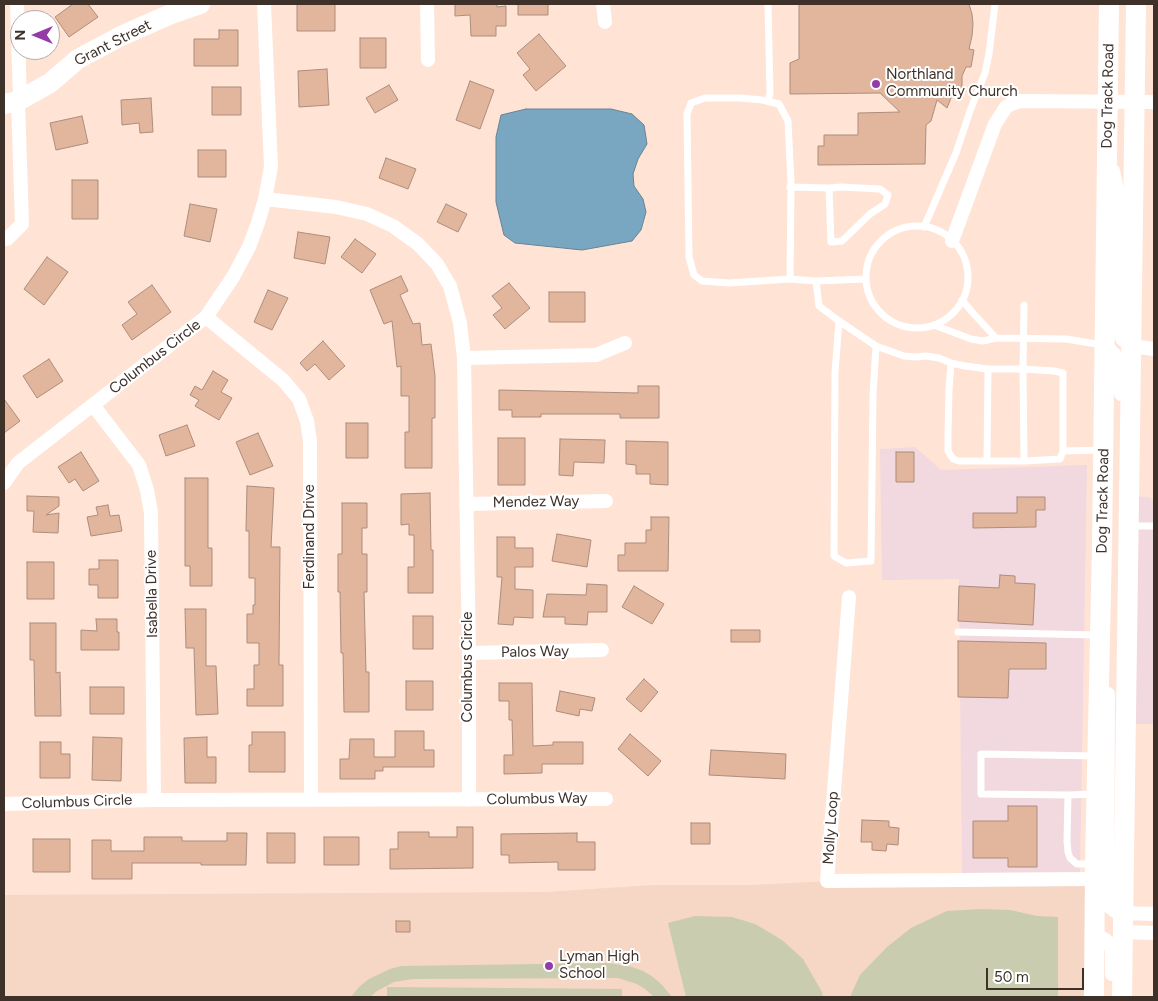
<!DOCTYPE html>
<style>
body{margin:0}
#map{position:relative;width:1158px;height:1001px;overflow:hidden;background:#ffe3d5;font-family:Figtree,sans-serif}
canvas{display:block}
.frame{position:absolute;inset:0;border:5px solid #3e312a;pointer-events:none}
.north{position:absolute;left:10px;top:10px;width:50px;height:50px;box-sizing:border-box;background:#fff;border:1px solid #b2adaa;border-radius:50%;rotate:270deg;font-size:14px;font-weight:700;line-height:20px;text-align:center;color:#3e312a}
.north::after{content:'';display:block;margin:auto;width:18px;height:22px;background:#943ba7;clip-path:polygon(50% 0,100% 100%,50% 72%,0 100%)}
.scale{position:absolute;left:986px;top:968px;width:98px;height:22px;box-sizing:border-box;border:2px solid #3e312a;border-top:0;padding-left:6px;font-size:15px;line-height:18px;white-space:nowrap;color:#3e312a;-webkit-text-stroke:4px #fff;paint-order:stroke}
</style>
<div id="map">
<canvas width="1158" height="1001"></canvas>
<div class="frame"></div>
<div class="north">N</div>
<div class="scale">50 m</div>
</div>
<script>
const ctx = document.querySelector('canvas').getContext('2d');
ctx.lineJoin = 'round';
function fill(path, color) { ctx.fillStyle = color; ctx.fill(path, 'evenodd'); }
const toPath = rows => new Path2D(rows.map(r => 'M' + r).join(''));
function strokePath(path, color, width, dash) { ctx.strokeStyle = color; ctx.lineWidth = width; ctx.lineCap = dash ? 'butt' : 'round'; ctx.setLineDash(dash || []); ctx.stroke(path); }
function drawText(font, color, halo, rows, align = 'center') {
  ctx.font = font + ' Figtree,sans-serif'; ctx.lineWidth = 4; ctx.setLineDash([]); ctx.textBaseline = 'middle'; ctx.strokeStyle = halo; ctx.fillStyle = color; for (const [text, x, y, turn = 0] of rows) {
    ctx.save(); ctx.translate(x, y); ctx.rotate((+turn || 0) * Math.PI / 180); ctx.textAlign = isNaN(turn) ? turn : align; if (halo) ctx.strokeText(text, 0, 0); ctx.fillText(text, 0, 0); ctx.restore();
  }
}
fill(toPath([
 [915,447,941,470,1087,465,1080,872,962,873,959,579,882,580,880,449],
 [1129,496,1148,497,1154,500,1154,724,1126,724]
]), '#f2d8df');
fill(toPath([
 [1095,879,1094,997,4,997,4,895,547,892,653,885,750,885,831,881]
]), '#f6d6c4');
fill(toPath([
 [981,909,1010,910,1037,916,1058,917,1058,997,850,997,860,975,887,947,911,928,947,911],
 [695,916,732,917,755,924,782,940,803,959,822,992,823,997,686,997,668,923],
 [609,963,632,967,643,971,653,977,662,985,672,997,654,997,645,989,637,984,618,978,609,978,413,979,394,982,377,991,370,997,351,997,359,987,369,979,390,969,401,966],
 [387,987,622,989,622,997,387,997]
]), '#c9ccae');
const water = toPath([
 [526,109,611,109,632,114,644,125,647,144,638,159,633,174,634,186,643,199,646,212,641,230,632,241,582,250,515,243,504,235,496,202,496,137,501,115,526,109]
]);
fill(water, '#79a6c1');
strokePath(water, '#678394', 1);
const building = toPath([
 [73,4,88,4,98,17,69,37,55,17,73,4],
 [297,4,335,4,335,31,297,31,297,4],
 [455,4,497,4,497,7,506,6,506,26,496,26,496,36,471,36,470,15,455,16,455,4],
 [518,4,548,4,548,15,518,15,518,4],
 [799,4,969,4,972,14,973,24,972,36,969,49,974,50,971,67,966,67,962,76,962,92,953,93,947,108,937,100,931,121,926,125,925,164,818,165,818,146,824,146,824,135,858,135,858,113,900,112,880,93,790,94,790,63,799,59,799,4],
 [219,30,238,30,238,66,194,66,194,39,219,39,219,30],
 [539,34,566,66,536,91,523,75,530,69,517,53,539,34],
 [360,38,386,38,386,68,360,68,360,38],
 [327,69,329,105,299,107,298,71,327,69],
 [470,81,494,90,480,129,456,120,470,81],
 [389,85,398,100,375,113,366,98,389,85],
 [212,87,241,87,241,115,212,115,212,87],
 [151,98,153,132,140,133,139,123,122,125,121,100,151,98],
 [82,116,88,143,56,150,50,123,82,116],
 [198,150,226,150,226,177,198,177,198,150],
 [386,158,416,169,408,189,379,178,386,158],
 [72,180,98,180,98,219,72,219,72,180],
 [190,204,217,209,210,242,184,236,190,204],
 [446,204,467,214,458,232,437,222,446,204],
 [298,232,330,237,325,264,294,258,298,232],
 [355,239,376,254,362,273,341,257,355,239],
 [47,257,68,272,44,305,24,289,47,257],
 [401,276,408,291,400,295,413,324,420,323,422,345,431,344,435,376,435,418,432,418,432,468,405,468,405,432,409,432,409,396,401,396,401,366,397,367,392,321,384,324,370,290,401,276],
 [509,283,530,308,505,329,493,315,502,308,492,296,509,283],
 [152,285,171,312,132,340,122,325,137,314,128,302,152,285],
 [268,290,288,298,272,330,254,322,268,290],
 [549,292,585,292,585,322,549,322,549,292],
 [323,341,345,366,329,380,315,364,307,371,300,363,323,341],
 [49,359,63,381,37,398,23,376,49,359],
 [213,371,228,380,221,392,232,398,219,420,195,406,199,400,190,395,195,386,202,390,213,371],
 [638,386,659,386,659,418,620,418,620,414,541,414,541,417,512,417,512,410,499,410,499,390,638,393,638,386],
 [4,399,20,421,4,433,4,399],
 [346,423,368,423,368,458,346,458,346,423],
 [187,425,195,446,166,456,159,435,187,425],
 [258,433,273,466,250,475,236,442,258,433],
 [498,438,525,438,525,485,498,485,498,438],
 [560,439,605,440,604,463,574,462,573,476,559,475,560,439],
 [626,441,668,442,668,485,650,484,650,474,636,474,636,465,626,464,626,441],
 [81,452,99,481,83,491,75,479,69,483,58,467,81,452],
 [896,452,914,452,914,482,896,482,896,452],
 [185,478,208,478,208,548,212,548,212,586,190,586,190,566,185,566,185,478],
 [247,486,274,488,271,547,280,547,279,665,283,665,283,706,247,706,247,689,254,689,254,665,259,665,259,643,247,643,247,614,253,614,253,605,255,605,255,578,249,578,249,531,246,531,247,486],
 [430,493,431,550,433,550,433,593,408,593,408,567,414,567,414,535,409,535,409,524,401,525,401,494,430,493],
 [27,496,59,497,59,506,46,515,59,513,58,533,33,532,34,511,27,511,27,496],
 [1017,497,1045,497,1045,510,1036,510,1036,527,973,528,973,513,1017,513,1017,497],
 [342,503,367,503,367,528,362,528,362,554,367,554,367,592,364,592,366,672,369,672,369,712,344,712,343,653,341,653,340,592,338,592,338,554,342,554,342,503],
 [108,505,110,516,119,515,122,531,91,536,87,517,98,515,96,507,108,505],
 [651,517,669,517,668,571,618,571,618,555,625,555,625,543,646,543,646,530,651,530,651,517],
 [557,534,591,540,587,567,552,561,557,534],
 [497,537,515,537,515,548,533,548,533,567,515,567,515,589,533,590,533,618,514,617,513,625,498,624,502,577,497,577,497,537],
 [99,560,118,560,118,598,98,598,98,585,89,585,89,569,99,569,99,560],
 [27,562,54,562,54,599,27,599,27,562],
 [1000,575,1015,576,1015,583,1035,584,1033,625,958,621,959,586,999,588,1000,575],
 [587,584,607,585,607,612,588,612,587,625,565,624,565,617,543,617,547,594,586,595,587,584],
 [634,586,664,604,652,624,622,607,634,586],
 [185,609,206,609,206,666,216,666,218,714,196,715,194,648,186,648,185,609],
 [413,616,433,616,433,649,413,649,413,616],
 [96,619,117,619,117,632,119,632,119,650,81,650,81,630,97,631,96,619],
 [30,623,56,623,56,673,60,672,61,716,35,716,34,660,30,660,30,623],
 [731,630,760,630,760,642,731,642,731,630],
 [958,641,1046,643,1046,669,1009,669,1008,698,958,697,958,641],
 [644,679,658,692,641,712,626,699,644,679],
 [406,681,433,681,433,710,406,710,406,681],
 [499,683,532,683,533,746,553,745,553,742,583,742,583,764,542,764,542,773,504,774,504,755,513,755,512,720,509,720,509,701,499,701,499,683],
 [90,687,124,687,124,714,90,714,90,687],
 [560,691,595,698,592,711,580,709,579,716,556,711,560,691],
 [395,731,424,731,424,750,434,750,434,767,383,767,383,771,375,771,375,779,340,779,340,759,349,759,350,739,374,739,374,757,395,757,395,731],
 [252,732,285,732,285,772,249,772,249,745,252,745,252,732],
 [630,734,661,761,648,776,618,749,630,734],
 [93,737,122,738,121,781,92,780,93,737],
 [207,737,207,757,216,757,216,783,185,783,184,738,207,737],
 [40,742,61,742,61,754,70,754,70,778,40,778,40,742],
 [711,750,786,754,785,779,709,775,711,750],
 [1008,806,1037,806,1037,867,1008,867,1008,858,973,858,973,821,1008,821,1008,806],
 [862,820,889,821,889,827,899,828,898,845,887,844,886,851,872,850,872,842,861,842,862,820],
 [691,823,710,823,710,844,691,844,691,823],
 [457,827,473,827,473,868,390,869,390,849,398,849,398,832,429,832,429,837,457,837,457,827],
 [227,833,247,833,246,865,201,865,201,863,132,863,132,879,92,879,92,840,111,840,111,851,144,851,144,837,182,837,182,841,227,841,227,833],
 [267,833,295,833,295,863,267,863,267,833],
 [577,833,577,842,595,842,595,870,558,870,558,862,509,863,509,855,501,855,501,834,577,833],
 [324,837,359,837,359,865,324,865,324,837],
 [33,839,70,839,70,872,33,872,33,839],
 [396,921,410,921,410,932,396,932,396,921]
]);
fill(building, '#e2b59d');
strokePath(building, '#ac8d7d', 1);
strokePath(toPath([
 [768,4,770,93,768,101],
 [790,187,829,188,841,187,880,189,888,195,885,204,870,214,842,241,831,242,829,188],
 '866 277a51 51 0 1 1 102 0a51 51 0 1 1-102 0Z',
 [924,227,956,153,970,111,985,73,989,54,995,4],
 [790,279,791,183,788,121,779,104,762,100,740,98,705,98,691,103,687,114,689,257,694,275,702,281,729,283,790,279,816,281],
 [866,279,816,281,819,306,839,321,876,346,904,356,915,357,926,356,939,358,951,363],
 [962,300,972,312,996,338],
 [1024,305,1023,369,1054,371,1063,373,1063,451,1103,450],
 [839,321,835,373,834,556,846,563,871,561,873,394,876,346],
 [934,325,971,339,983,341,996,338,1066,339,1103,345],
 [987,461,988,369],
 [1024,461,1023,369,988,369,965,366,951,363,949,390,948,435,948,451,953,459,959,461,1024,461,1060,459,1063,451],
 [1131,526,1154,526],
 [958,632,1097,635],
 [1068,795,981,794,981,754,1096,756],
 [1093,864,1077,864,1070,858,1068,852,1067,841,1068,795,1096,794]
]), '#fff', 7);
strokePath(toPath([
 [17,4,20,100],
 [427,4,428,60],
 [603,4,605,22],
 [1113,171,1117,189,1115,314,1116,324,1123,340,1131,346,1154,349],
 [265,199,336,207,367,214,393,226,418,244,437,264,450,286,460,323,464,358,469,653,469,800],
 [7,239,22,224,18,101],
 [952,241,995,124,1006,107,1011,104,1020,101,1154,102],
 [206,317,283,380,299,399,307,421,310,441,311,800],
 [1105,345,1114,354,1118,362,1120,371,1121,394],
 [464,358,596,355,625,343],
 [93,405,139,465,147,490,151,513,154,800],
 [4,483,18,463,206,317,233,277,249,247,258,223,265,199,271,167,264,4],
 [466,504,606,501],
 [849,597,827,881,1095,879],
 [469,653,602,650],
 [1108,694,1107,900,1110,907,1115,911,1123,913,1154,914],
 [4,804,154,800,606,799],
 [1123,932,1154,933],
 [1095,934,1104,939,1109,943,1112,949,1112,974]
]), '#fff', 14);
strokePath(toPath([
 [4,104,18,101,50,83,78,59,121,36,171,14,200,4],
 [1094,997,1095,864,1102,546,1109,4],
 [1122,997,1136,4]
]), '#fff', 20);
for (const [x, y, r, color] of [
 [876,84,5,"#943ba7"],
 [549,966,5,"#943ba7"]
]) { const dot = new Path2D(); dot.arc(x, y, r, 0, 2 * Math.PI); ctx.fillStyle = color; ctx.fill(dot); strokePath(dot, '#fff', 2); }
drawText('15px', '#3e312a', '#fff', [
 ["Grant Street",113,43,-27],
 ["Dog Track Road",1108,96,-89],
 ["Columbus Circle",155,357,-38],
 ["Dog Track Road",1103,501,-89],
 ["Mendez Way",536,502,-1],
 ["Ferdinand Drive",310,537,-90],
 ["Isabella Drive",152,594,-91],
 ["Palos Way",535,652,-1],
 ["Columbus Circle",468,667,-90],
 ["Columbus Way",537,799,-1],
 ["Columbus Circle",77,802,-2],
 ["Molly Loop",831,828,-86]
]);
drawText('15px', '#3e312a', '#fff', [
 ["Northland",886,75],
 ["Community Church",886,92],
 ["Lyman High",559,957],
 ["School",559,974]
], 'left');
</script>
